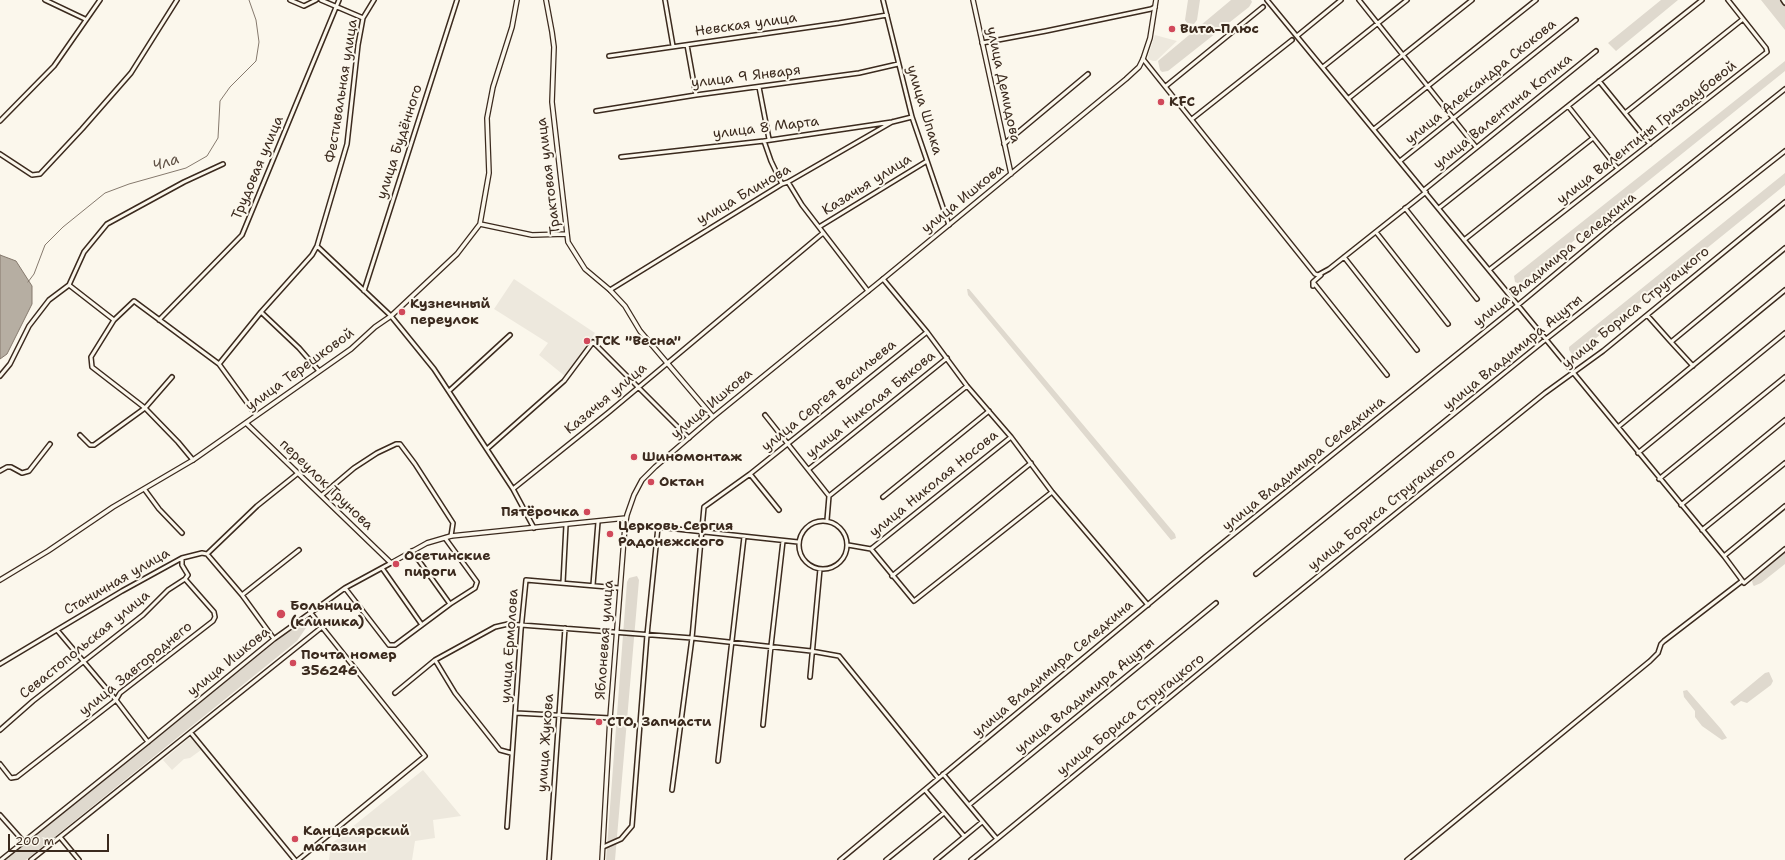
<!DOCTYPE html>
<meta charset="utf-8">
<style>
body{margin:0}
#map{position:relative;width:1785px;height:860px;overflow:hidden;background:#fbf7ec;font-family:"Shantell Sans",sans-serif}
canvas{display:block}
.scale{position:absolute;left:8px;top:834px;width:101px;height:18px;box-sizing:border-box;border:2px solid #3b2a1e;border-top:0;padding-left:5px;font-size:12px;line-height:14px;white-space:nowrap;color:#3b2a1e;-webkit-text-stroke:3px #fbf7ec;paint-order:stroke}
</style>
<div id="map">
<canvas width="1785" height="860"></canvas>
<div class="scale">200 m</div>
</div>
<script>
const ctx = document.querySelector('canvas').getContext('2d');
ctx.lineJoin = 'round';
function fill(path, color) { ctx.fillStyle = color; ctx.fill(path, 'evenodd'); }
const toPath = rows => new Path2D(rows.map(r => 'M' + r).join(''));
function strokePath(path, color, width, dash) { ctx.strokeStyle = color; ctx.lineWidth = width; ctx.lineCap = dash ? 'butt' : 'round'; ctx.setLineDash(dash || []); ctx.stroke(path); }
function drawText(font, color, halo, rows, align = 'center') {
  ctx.font = font + ' "Shantell Sans",sans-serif'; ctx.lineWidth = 4; ctx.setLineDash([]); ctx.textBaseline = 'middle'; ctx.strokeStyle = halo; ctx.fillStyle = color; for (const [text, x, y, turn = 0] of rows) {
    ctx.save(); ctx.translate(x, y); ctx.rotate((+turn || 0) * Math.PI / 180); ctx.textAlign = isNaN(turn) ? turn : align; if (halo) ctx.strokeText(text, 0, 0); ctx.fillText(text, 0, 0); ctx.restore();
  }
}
fill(toPath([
 [1155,35,1177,41,1156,61,1153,61,1148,59,1148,56],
 [514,279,595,333,566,377,539,355,548,343,494,309],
 [189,738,191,738,201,750,190,758,184,759,172,770,163,760],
 [423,770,461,816,433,820,435,838,415,841,412,860,329,860,331,844]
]), '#ede8dd');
fill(toPath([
 [1188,0,1200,0,1197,20,1194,24,1187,23,1185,20],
 [1231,0,1251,0,1252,2,1249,7,1168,71,1162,72,1160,70,1158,61],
 [1661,0,1678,0,1616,51,1608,43],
 [1761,0,1781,0,1785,5,1785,30],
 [1785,61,1785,71,1520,284,1515,282,1514,276],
 [1785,173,1785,185,1575,355,1572,354,1569,350,1569,347],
 [967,289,969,289,1175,534,1176,538,1171,540,968,295],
 [1785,553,1785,564,1761,583,1754,586,1753,585,1752,581,1754,577],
 [637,576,639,580,615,860,606,860,627,582,629,578],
 [305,618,310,622,297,641,26,860,6,860],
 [1769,672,1773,681,1771,685,1747,703,1741,701,1734,706,1730,702,1765,673],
 [1687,690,1721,729,1727,738,1722,740,1702,726,1695,717,1695,711,1684,697,1683,691]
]), '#dfd9ce');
const water = toPath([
 [0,255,16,261,32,286,32,304,7,354,0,359,0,255]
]);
fill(water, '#b6aea2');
strokePath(water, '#85796d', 1);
strokePath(toPath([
 [28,282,34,274,45,245,63,227,105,193,129,184,186,168,207,156,218,138,220,101,230,87,256,61,259,42,256,20,249,0]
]), '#85796d', 1);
const minor = toPath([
 [45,0,85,19],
 [290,0,304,6,316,0],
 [321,0,363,18],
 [665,0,673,46],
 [883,0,912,117,949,225],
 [1267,0,1724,556,1744,583,1785,549],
 [1359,0,1476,147],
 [1783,0,1785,3],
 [1297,36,1341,0],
 [982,43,1046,31,1151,9,1155,7],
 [687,45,696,95],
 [609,56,839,23,887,15],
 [1143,59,1315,274,1318,275,1329,269,1426,192],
 [1323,67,1407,0],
 [1599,81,1650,144],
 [1166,86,1263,7],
 [759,87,769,139],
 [1349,98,1472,0],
 [1568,106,1618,169],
 [596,111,696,95,859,73,898,64],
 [1625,113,1743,19],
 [1192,119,1292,40],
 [0,121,54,66,100,0],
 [1374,129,1536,0],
 [764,141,771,161,782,184],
 [1004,144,1088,74],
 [0,154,32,175,40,174,82,129,131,73,177,0],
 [621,157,764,141,892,122,912,117],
 [1400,161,1576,20],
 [788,182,802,205,868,291],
 [1424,190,1596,51],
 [1405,208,1477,299],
 [1439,208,1702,0],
 [819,227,927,161],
 [1376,232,1448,324],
 [1464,240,1593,138],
 [317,246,391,316,434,369,513,489,534,528],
 [1344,257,1417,350],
 [1489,270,1767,52,1766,48,1728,0],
 [883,279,927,332,967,386,1011,437,1052,492,1148,605],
 [1313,282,1387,375],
 [69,285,114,320],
 [1313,286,1313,282,1321,275],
 [610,290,782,184,788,182,892,122],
 [364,291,457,0],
 [261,312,299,348,319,371],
 [1647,315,1671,342,1785,248],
 [159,320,242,235,339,0],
 [1671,342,1693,366],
 [219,364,261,312,312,255,317,246,347,144,358,45,363,18,374,0],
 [0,376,10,364,29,326,49,300,69,285,84,252,107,224,184,182,223,164],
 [449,391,510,335],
 [765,415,829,496,827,520],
 [1618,427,1785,290],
 [80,435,90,445,94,445,145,408,172,377],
 [487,449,564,381,593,342,689,438],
 [1638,453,1785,333],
 [193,460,178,442,145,408,92,367,91,357,114,320,134,301,219,364,256,415],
 [809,469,947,358],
 [0,471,7,467,11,467,22,473,29,471,50,444],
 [750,474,779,510],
 [1659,479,1785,377],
 [513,489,609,412,823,233],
 [145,490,159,509,182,533],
 [322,495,354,468,377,453,396,444,400,444,415,464,453,523,451,536],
 [829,496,967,386],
 [883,497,989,411],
 [1681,505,1785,420],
 '799 545a24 24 0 1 1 48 0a24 24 0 1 1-48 0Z',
 [1702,530,1785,463],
 [848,545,871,549,914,601,1052,492],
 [871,549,1011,437],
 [412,551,450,604],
 [207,554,242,595,274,639],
 [1724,556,1785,506],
 [382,568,422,625],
 [1256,574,1545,340,1785,151],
 [892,576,1031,463],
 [563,583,566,525],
 [593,585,598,522],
 [345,588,389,645,395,645,450,604,475,588,477,582,445,538],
 [242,595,299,550],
 [57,630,116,700,148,742],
 [435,660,455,693,500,750,511,753],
 [0,664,122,591,182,558,202,553,207,554,257,506,297,474],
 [810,677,820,569],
 [395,693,435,660,495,627,508,624,692,638,811,651,839,656,938,778],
 [516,713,610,718],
 [763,725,771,646,783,541],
 [0,730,33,701,143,615,168,590,185,579],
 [191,733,295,860],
 [718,761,744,537],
 [0,764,11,778,17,777,116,700,120,693,213,621,215,617,214,612,185,579,188,575,182,565,182,558],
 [943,774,997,839,1259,624,1545,393,1603,351,1785,202],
 [672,790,692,638,704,507,750,474,927,332],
 [925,790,964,836],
 [969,805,1216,603],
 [0,815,24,842],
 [507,827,521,630,526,580,619,588],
 [60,837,79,860],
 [603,847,621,839,632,826,647,635,658,527,798,542],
 [1,860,148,742,274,639,345,588,391,563],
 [31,860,322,627],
 [298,860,425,756,310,612],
 [549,860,565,628],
 [840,860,1204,558,1518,305,1613,226,1785,89],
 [886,860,944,813],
 [936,860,982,822],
 [971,860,997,839],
 [1407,860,1650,661,1658,653,1661,644,1664,641,1742,581]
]);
const tertiary = toPath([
 [546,0,552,32,554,47,552,102,568,242,585,269,610,290,625,306,640,331,713,417],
 [973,0,1011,174],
 [480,224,532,235,566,234],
 [246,423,391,563,427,543,451,536,626,518],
 [0,580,48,551,113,507,193,460,351,349,375,327,391,316,457,254,480,224,489,173,487,118,493,87,512,27,517,0],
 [602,860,610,718,625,526,627,515,634,495,642,480,655,467,713,417,883,279,1126,79,1139,67,1143,59,1150,38,1156,0]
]);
strokePath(minor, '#3b2a1e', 6);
strokePath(tertiary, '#3b2a1e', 6);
strokePath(minor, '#fbf7ec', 3);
strokePath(tertiary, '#fbf7ec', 3.5);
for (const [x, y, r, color] of [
 [1172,29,4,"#d1495b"],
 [1161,102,4,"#d1495b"],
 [402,312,4,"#d1495b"],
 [587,341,4,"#d1495b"],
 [634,457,4,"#d1495b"],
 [651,482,4,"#d1495b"],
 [587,512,4,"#d1495b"],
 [610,534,4,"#d1495b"],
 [396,564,4,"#d1495b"],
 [281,614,5,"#d1495b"],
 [293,663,4,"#d1495b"],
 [599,722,4,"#d1495b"],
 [295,839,4,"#d1495b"]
]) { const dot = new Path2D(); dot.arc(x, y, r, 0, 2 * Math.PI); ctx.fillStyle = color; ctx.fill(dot); strokePath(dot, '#fbf7ec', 1.5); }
drawText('14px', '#3b2a1e', '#fbf7ec', [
 ["Невская улица",746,25,-8],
 ["улица 9 Января",746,77,-7],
 ["улица Александра Скокова",1481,82,-39],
 ["улица Демидова",1003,85,78],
 ["Фестивальная улица",342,91,-81],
 ["улица Шпака",924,110,73],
 ["улица Валентина Котика",1503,112,-39],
 ["улица 8 Марта",766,128,-7],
 ["улица Валентины Гризодубовой",1647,133,-38],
 ["улица Будённого",400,142,-72],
 ["Трудовая улица",258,168,-67],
 ["Трактовая улица",549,176,-97],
 ["Казачья улица",867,185,-32],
 ["улица Блинова",744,195,-30],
 ["улица Ишкова",963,199,-39],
 ["улица Владимира Селедкина",1555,260,-39],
 ["улица Бориса Стругацкого",1636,308,-39],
 ["улица Владимира Ацуты",1513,353,-39],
 ["улица Терешковой",300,370,-36],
 ["улица Сергея Васильева",829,396,-39],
 ["Казачья улица",606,399,-40],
 ["улица Ишкова",712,404,-40],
 ["улица Николая Быкова",871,405,-39],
 ["улица Владимира Селедкина",1304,464,-39],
 ["улица Николая Носова",934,484,-39],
 ["переулок Трунова",326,485,44],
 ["улица Бориса Стругацкого",1382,510,-39],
 ["Станичная улица",117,582,-30],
 ["Яблоневая улица",605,640,-86],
 ["Севастопольская улица",85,645,-39],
 ["улица Ермолова",510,646,-86],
 ["улица Ишкова",229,662,-39],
 ["улица Завгороднего",136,669,-39],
 ["улица Владимира Селедкина",1053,669,-40],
 ["улица Владимира Ацуты",1085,696,-39],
 ["улица Бориса Стругацкого",1131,715,-39],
 ["улица Жукова",546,743,-86]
]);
drawText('bold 14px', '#3b2a1e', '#fbf7ec', [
 ["Вита-Плюс",1180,29],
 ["KFC",1169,102],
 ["Кузнечный",410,304],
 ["переулок",410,320],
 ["ГСК \"Весна\"",595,341],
 ["Шиномонтаж",642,457],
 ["Октан",659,482],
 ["Пятёрочка",579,512,"right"],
 ["Церковь Сергия",618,526],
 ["Радонежского",618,542],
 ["Осетинские",404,556],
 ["пироги",404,572],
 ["Больница",290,606],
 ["(клиника)",290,622],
 ["Почта номер",301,655],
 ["356246",301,671],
 ["СТО, Запчасти",607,722],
 ["Канцелярский",303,831],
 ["магазин",303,847]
], 'left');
drawText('italic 15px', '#605246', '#fbf7ec', [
 ["Чла",166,163,-18]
]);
</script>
